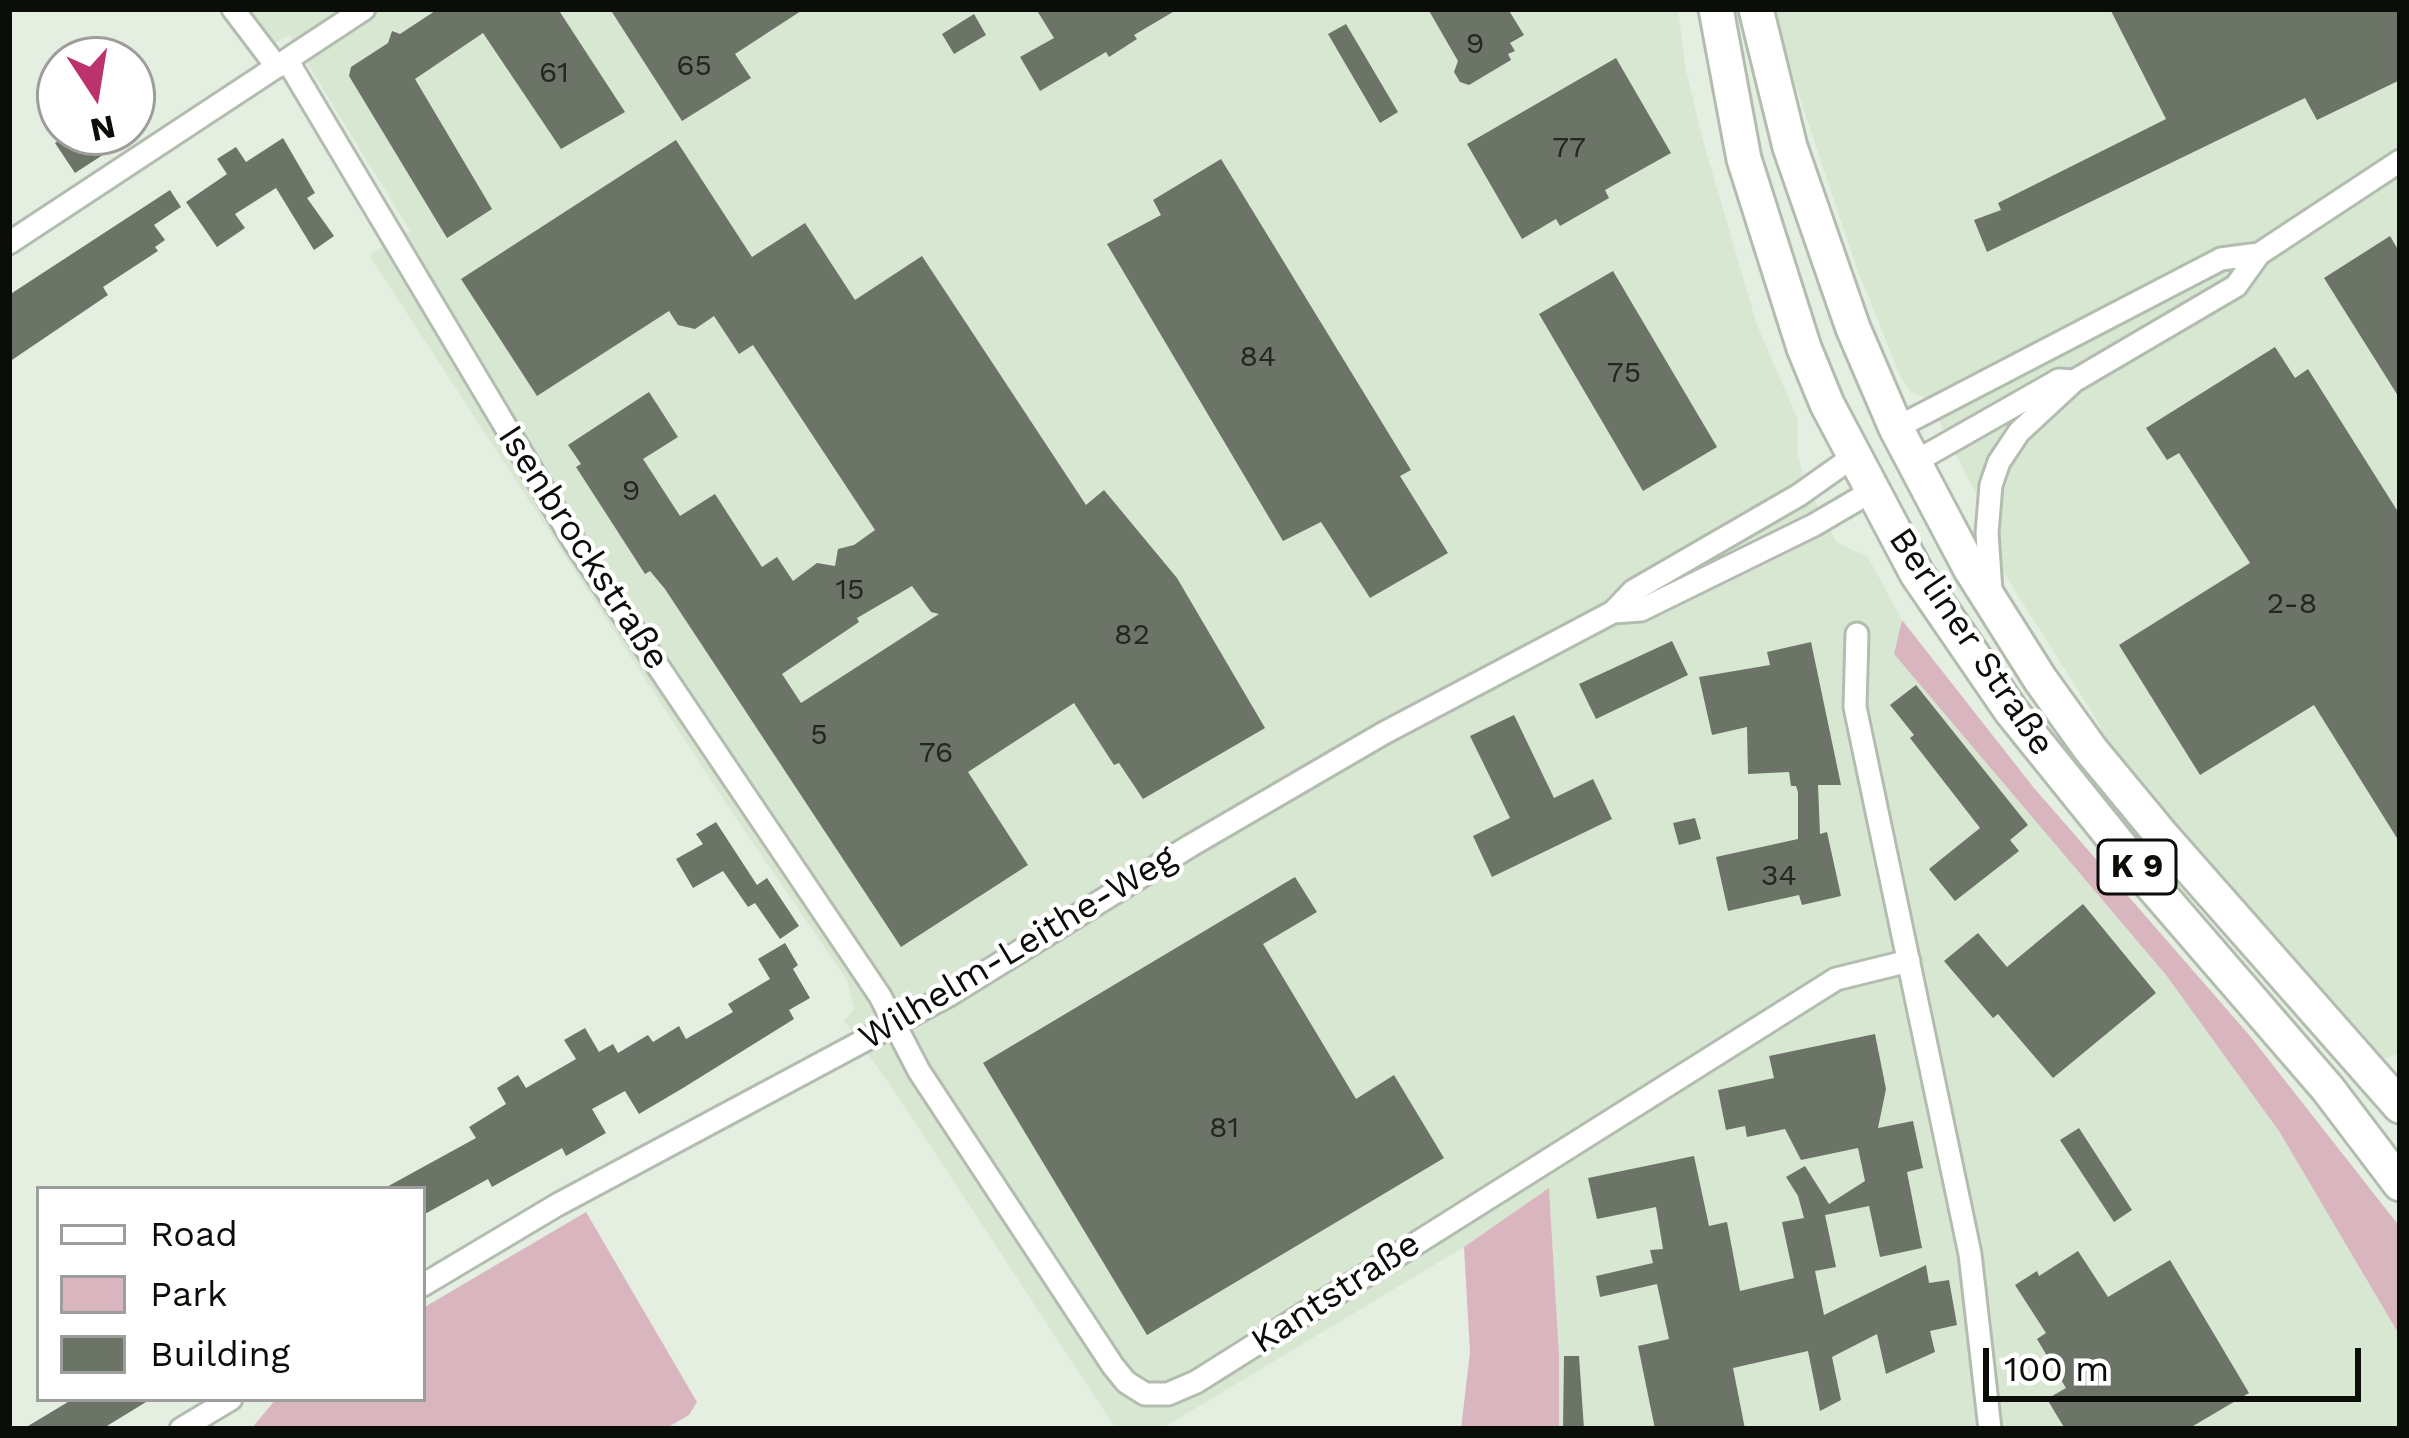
<!DOCTYPE html>
<meta charset="utf-8">
<style>
body{margin:0}
#map{position:relative;width:2409px;height:1438px;overflow:hidden;background:#e5efe1;font-family:"Work Sans",sans-serif}
canvas{display:block}
.frame{position:absolute;inset:0;border:12px solid #0a0d08;pointer-events:none}
.legend{position:absolute;left:36px;top:1186px;width:390px;height:216px;box-sizing:border-box;background:#fff;border:3px solid #9d9e9c;margin:0;padding:15px 21px;list-style:none;font-size:36px;color:#0a0d08}
.legend li{display:flex;align-items:center;gap:24px;height:60px}
.legend b{width:60px;border:3px solid #9d9e9c}
.north{position:absolute;left:36px;top:36px;width:120px;height:120px;box-sizing:border-box;background:#fff;border:3px solid #9d9e9c;border-radius:50%;rotate:168deg;font-size:33px;font-weight:700;line-height:48px;text-align:center;color:#0a0d08}
.north::after{content:'';display:block;margin:auto;width:42px;height:54px;background:#bc326d;clip-path:polygon(50% 0,100% 100%,50% 72%,0 100%)}
.scale{position:absolute;left:1983px;top:1348px;width:378px;height:54px;box-sizing:border-box;border:6px solid #0a0d08;border-top:0;padding-left:15px;font-size:36px;line-height:42px;white-space:nowrap;color:#0a0d08;-webkit-text-stroke:9px #fff;paint-order:stroke}
</style>
<div id="map">
<canvas width="2409" height="1438"></canvas>
<div class="frame"></div>
<ul class="legend">
<li><b style="height:15px;background:#fff"></b>Road</li>
<li><b style="height:33px;background:#d9b5bf"></b>Park</li>
<li><b style="height:33px;background:#6b7467"></b>Building</li>
</ul>
<div class="north">N</div>
<div class="scale">100 m</div>
</div>
<script>
const ctx = document.querySelector('canvas').getContext('2d');
ctx.lineJoin = 'round';
function fill(path, color) { ctx.fillStyle = color; ctx.fill(path, 'evenodd'); }
const toPath = rows => new Path2D(rows.map(r => 'M' + r).join(''));
function strokePath(path, color, width, dash) { ctx.strokeStyle = color; ctx.lineWidth = width; ctx.lineCap = dash ? 'butt' : 'round'; ctx.setLineDash(dash || []); ctx.stroke(path); }
function drawText(font, color, halo, rows, align = 'center') {
  ctx.font = font + ' "Work Sans",sans-serif'; ctx.lineWidth = 9; ctx.setLineDash([]); ctx.textBaseline = 'middle'; ctx.strokeStyle = halo; ctx.fillStyle = color; for (const [text, x, y, turn = 0] of rows) {
    ctx.save(); ctx.translate(x, y); ctx.rotate((+turn || 0) * Math.PI / 180); ctx.textAlign = isNaN(turn) ? turn : align; if (halo) ctx.strokeText(text, 0, 0); ctx.fillText(text, 0, 0); ctx.restore();
  }
}
fill(toPath([
 [245,9,1678,9,1685,65,1702,137,1757,325,1798,420,1797,451,1804,479,1836,542,1868,557,1902,620,1894,654,2166,975,2279,1130,2400,1336,2400,1429,1559,1429,1559,1355,1549,1188,1464,1247,1161,1429,1116,1429,897,1095,844,1021,854,1009,847,980,731,811,369,255,410,231,290,35,272,44],
 [1770,9,2400,9,2400,1053,2380,1060,2124,772,2093,714,2002,570,1997,535,1927,398,1911,392,1901,378,1855,263]
]), '#d8e7d2');
fill(toPath([
 [1902,620,2034,788,2250,1036,2400,1227,2400,1336,2279,1131,2166,975,1894,654],
 [1549,1188,1559,1355,1559,1429,1461,1429,1470,1352,1464,1247],
 [586,1212,697,1402,689,1415,665,1429,251,1429,276,1399,423,1399,423,1308]
]), '#d9b5bf');
fill(toPath([
 [438,9,558,9,625,112,561,149,483,33,415,79,492,209,447,238,349,76,351,67,388,43,392,31,400,34],
 [610,9,804,9,735,54,751,78,682,121],
 [1036,9,1178,9,1134,35,1137,39,1109,57,1106,52,1040,91,1020,57,1054,38],
 [1428,9,1508,9,1524,35,1510,43,1515,51,1508,54,1511,60,1469,85,1460,82,1454,72,1458,61],
 [2110,9,2400,9,2400,80,2317,120,2305,98,1987,252,1974,220,2001,210,1998,203,2166,119],
 [974,14,986,35,954,54,942,34],
 [1346,24,1398,112,1380,123,1328,34],
 [1616,58,1671,153,1605,190,1609,198,1560,226,1556,219,1522,239,1467,144],
 [71,132,101,132,112,149,75,173,55,143],
 [283,138,315,193,307,198,334,236,314,250,276,188,235,214,245,228,217,247,186,202,227,174,217,159,236,147,246,162],
 [676,140,752,257,805,223,855,300,922,256,1086,505,1104,490,1177,578,1265,728,1143,799,1119,763,1114,765,1074,703,968,772,1028,865,901,947,665,589,650,571,645,574,576,467,581,464,568,445,649,392,678,437,643,459,680,516,715,494,762,567,777,557,793,581,817,563,835,566,838,549,854,545,875,530,753,345,739,354,714,316,695,329,678,325,669,311,537,396,461,279],
 [912,586,931,612,939,614,801,703,782,674,859,622,857,618],
 [1221,159,1411,470,1400,476,1448,553,1370,598,1321,522,1283,541,1107,244,1161,215,1153,200],
 [170,190,181,207,154,225,165,240,155,247,158,251,103,287,108,295,9,362,9,295],
 [2390,236,2400,253,2400,399,2324,278],
 [1613,271,1717,447,1643,491,1539,314],
 [2275,347,2295,378,2308,369,2400,515,2400,843,2314,705,2200,775,2119,645,2250,563,2179,453,2167,460,2146,428],
 [1672,641,1688,675,1596,719,1579,684],
 [1811,642,1841,785,1818,785,1820,834,1827,832,1841,896,1802,905,1799,895,1728,911,1716,857,1798,839,1798,792,1796,786,1791,786,1789,772,1748,774,1747,727,1712,735,1699,677,1770,665,1767,652],
 [1916,685,2028,825,2010,840,2019,851,1955,901,1929,869,1980,828,1910,738,1914,735,1890,705],
 [1514,715,1554,798,1593,779,1612,819,1492,877,1473,836,1510,818,1470,736],
 [1695,818,1701,839,1679,845,1673,823],
 [716,822,757,885,767,878,799,926,780,939,755,903,748,907,723,871,693,888,676,859,703,844,696,834],
 [1295,877,1317,912,1263,944,1356,1099,1394,1075,1444,1158,1147,1335,983,1063],
 [2083,904,2156,993,2053,1078,1998,1014,1993,1018,1944,961,1978,933,2007,967],
 [785,943,798,965,793,969,810,998,789,1010,794,1019,683,1088,639,1114,625,1091,592,1109,606,1133,566,1156,562,1148,492,1187,488,1179,423,1215,423,1189,383,1189,476,1138,469,1127,506,1104,497,1088,518,1075,526,1088,576,1059,564,1040,585,1028,599,1052,613,1044,618,1053,648,1035,653,1042,679,1026,686,1039,733,1012,728,1004,770,979,758,959],
 [1875,1034,1886,1089,1878,1128,1913,1121,1923,1168,1907,1172,1922,1248,1880,1257,1869,1206,1825,1215,1836,1267,1815,1271,1824,1315,1926,1265,1929,1283,1949,1280,1957,1325,1930,1331,1935,1352,1886,1374,1877,1334,1832,1357,1841,1400,1820,1411,1808,1351,1733,1368,1745,1429,1655,1429,1638,1346,1669,1339,1657,1284,1600,1297,1596,1276,1653,1263,1650,1250,1663,1249,1656,1207,1597,1219,1588,1178,1694,1156,1709,1226,1727,1222,1740,1291,1794,1278,1782,1222,1804,1218,1798,1196,1786,1177,1805,1166,1829,1204,1865,1181,1858,1148,1801,1160,1785,1129,1747,1137,1745,1126,1726,1130,1718,1090,1774,1078,1769,1056],
 [2079,1128,2132,1210,2114,1222,2060,1140],
 [2078,1251,2108,1297,2170,1260,2249,1393,2188,1429,2065,1429,2047,1399,2066,1388,2037,1339,2046,1333,2015,1285,2037,1271,2039,1276],
 [1564,1356,1579,1356,1584,1429,1563,1429],
 [73,1399,151,1399,102,1429,23,1429]
]), '#6b7467');
const street = toPath([
 [233,9,277,67],
 [287,60,575,543,880,996,919,1071,1113,1366,1126,1382,1145,1394,1168,1394,1196,1382,1836,979,1909,961],
 [9,243,364,9],
 [1896,428,2221,259,2259,254],
 [1913,463,2059,380,2073,381],
 [1991,591,1987,533,1991,485,1999,462,2019,432,2074,381,2236,286,2259,254,2400,161],
 [1613,612,1641,610,1814,525,1872,491],
 [1857,634,1855,707,1970,1254,1990,1429],
 [423,1285,557,1205,949,995,1190,846,1384,733,1613,612,1633,591,1799,495,1854,456],
 [181,1429,231,1399]
]);
const primary = toPath([
 [1716,9,1744,159,1804,348,1827,404,1917,574,2011,711,2144,876,2328,1089,2400,1184],
 [1756,9,1790,147,1853,328,1896,428,1970,568,2040,679,2091,750,2163,837,2400,1106]
]);
strokePath(street, '#b3bdaf', 27);
strokePath(primary, '#b3bdaf', 39);
strokePath(street, '#fff', 21);
strokePath(primary, '#fff', 33);
drawText('30px', '#222720', null, [
 ["9",1475,44],
 ["65",694,66],
 ["61",554,73],
 ["77",1569,148],
 ["84",1258,357],
 ["75",1624,373],
 ["9",631,491],
 ["15",850,590],
 ["2-8",2292,604],
 ["82",1132,635],
 ["5",819,735],
 ["76",936,753],
 ["34",1779,876],
 ["81",1224,1128]
]);
for (const [x, y, w] of [
 [2137,867,78]
]) { const box = new Path2D(); box.roundRect(x - w / 2, y - 27, w, 54, 9); ctx.fillStyle = '#fff'; ctx.fill(box); strokePath(box, '#0a0d08', 3); }
drawText('bold 33px', '#0a0d08', null, [
 ["K 9",2137,867]
]);
drawText('36px', '#0a0d08', '#fff', [
 ["Isenbrockstraße",583,548,57],
 ["Berliner Straße",1971,642,56],
 ["Wilhelm-Leithe-Weg",1018,948,-31],
 ["Kantstraße",1336,1293,-33]
]);
</script>
